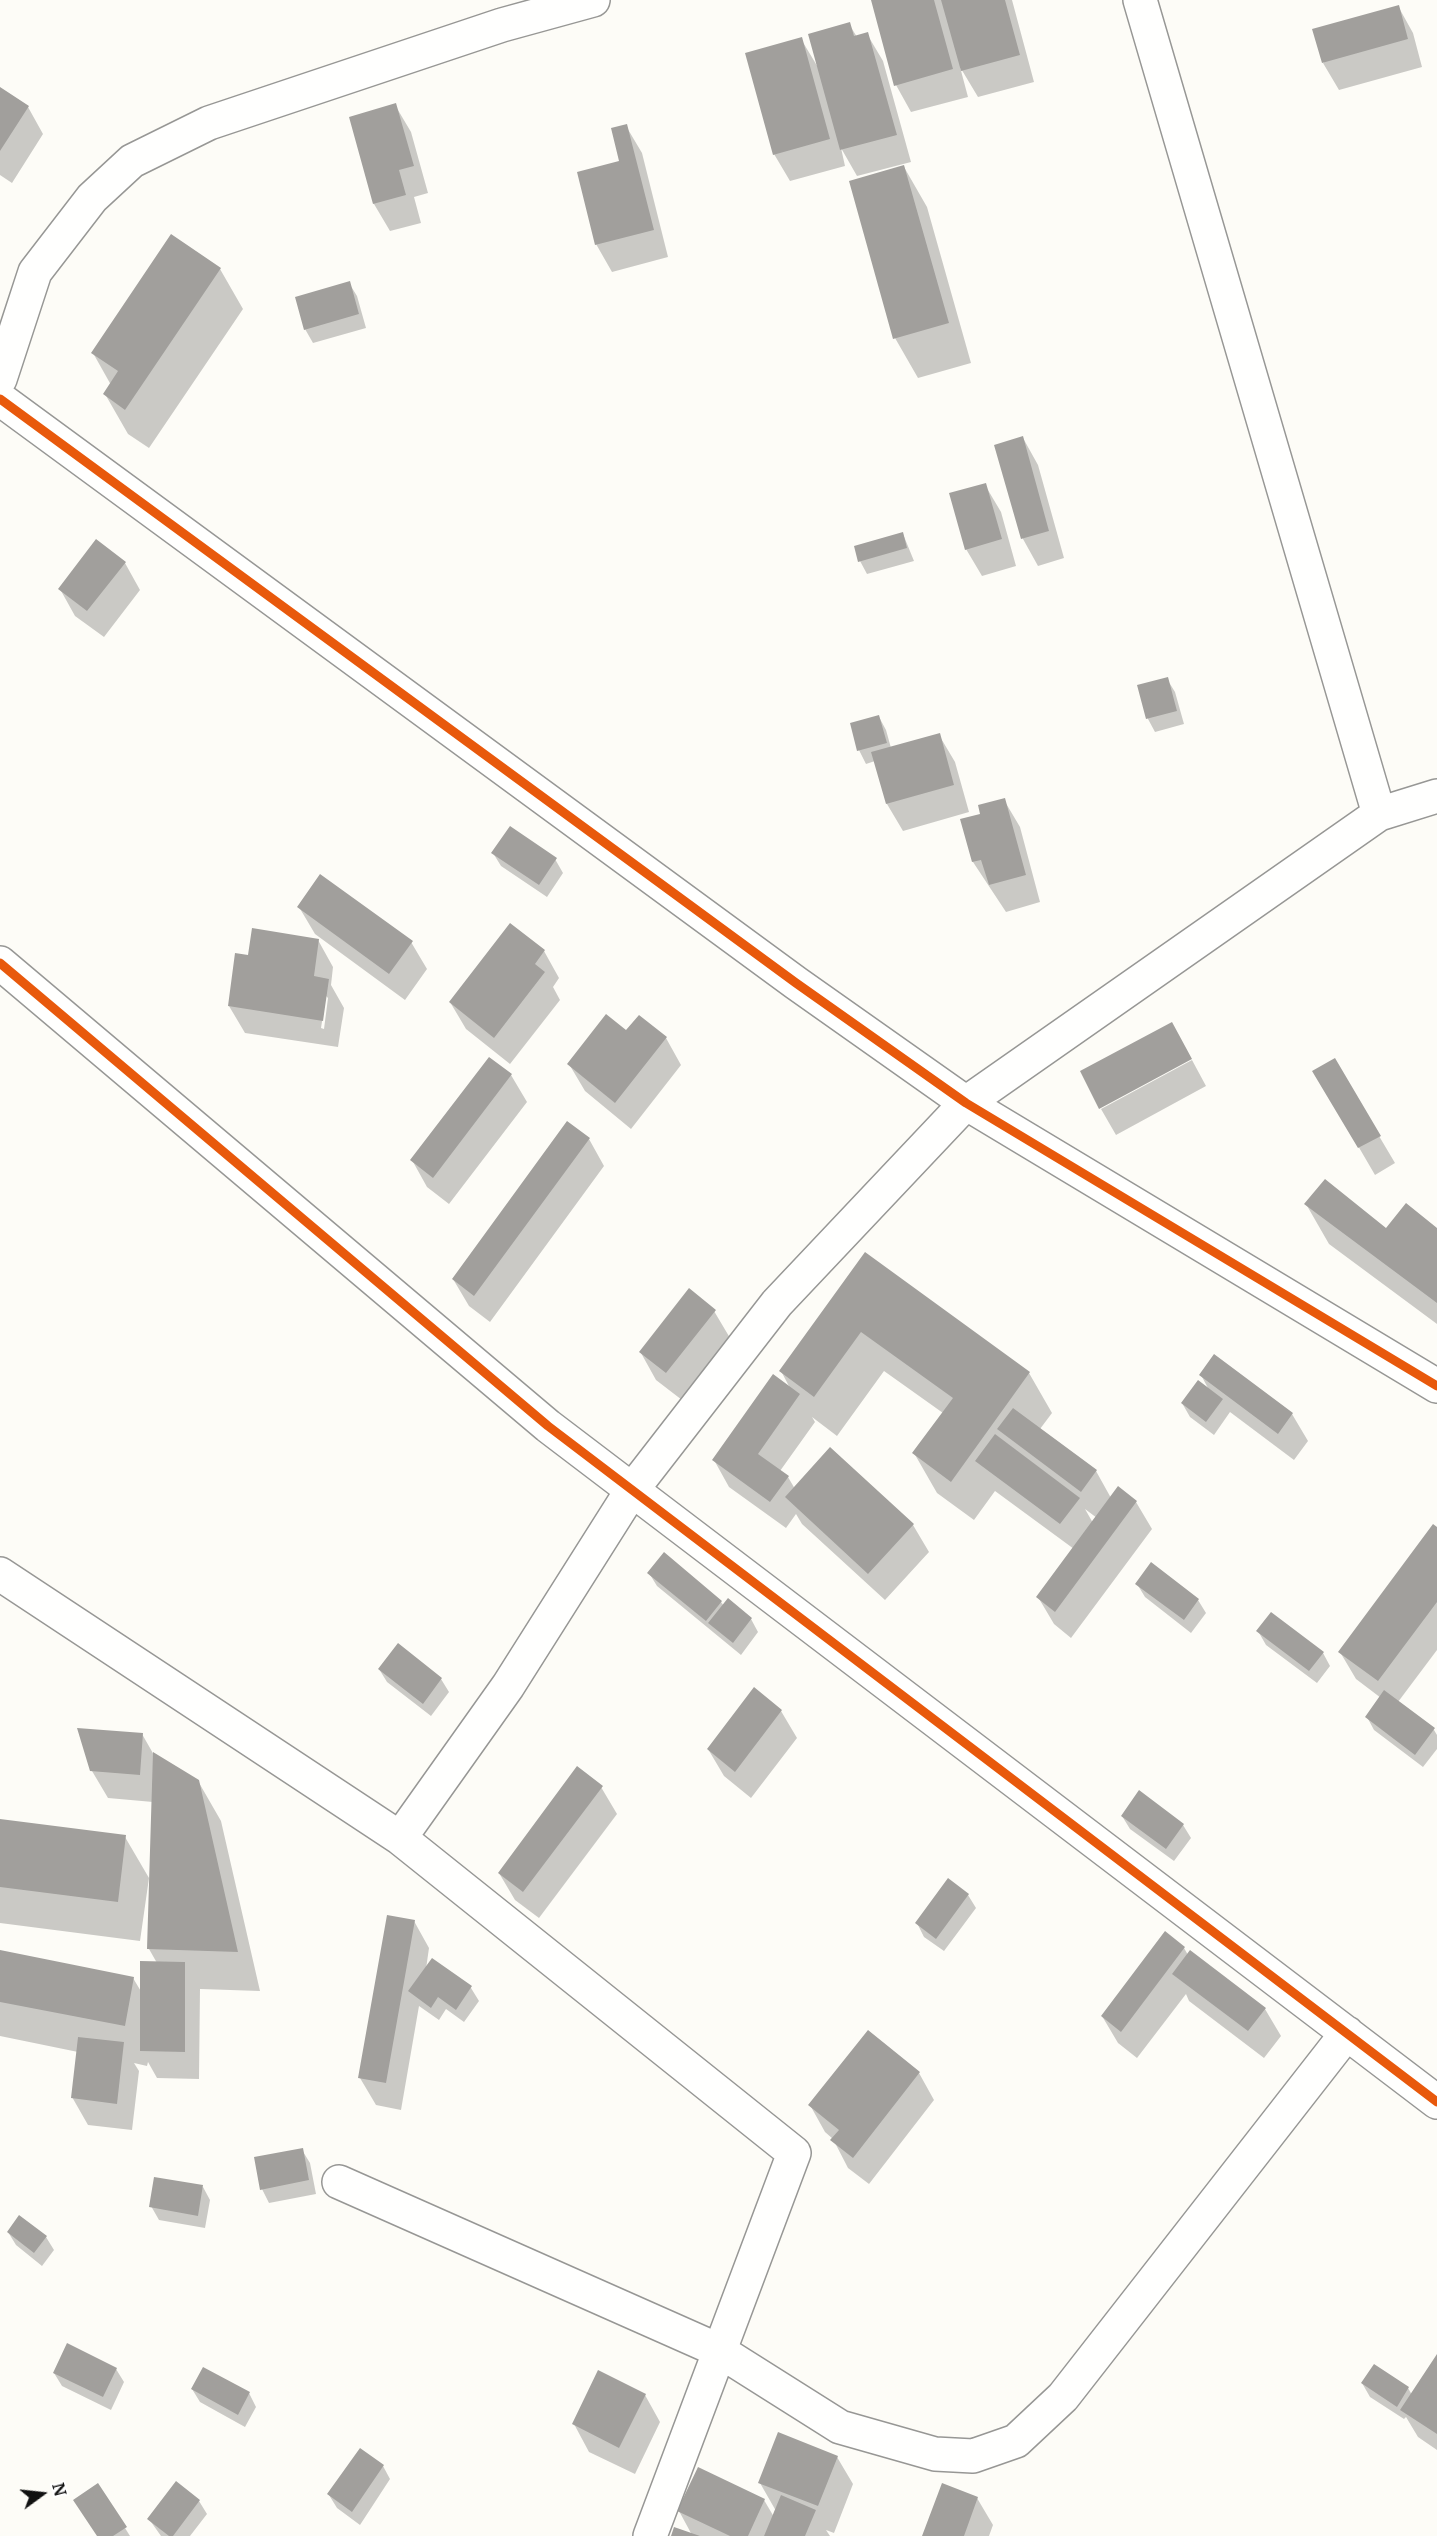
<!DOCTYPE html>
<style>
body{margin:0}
#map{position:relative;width:1437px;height:2536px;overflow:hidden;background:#fdfcf7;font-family:Merriweather,serif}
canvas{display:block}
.north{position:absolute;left:12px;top:2464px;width:60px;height:60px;-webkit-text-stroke:4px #fff;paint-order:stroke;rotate:75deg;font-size:16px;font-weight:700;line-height:24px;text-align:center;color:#111}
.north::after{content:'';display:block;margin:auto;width:21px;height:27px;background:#111;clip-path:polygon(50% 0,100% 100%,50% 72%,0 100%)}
</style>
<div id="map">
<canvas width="1437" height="2536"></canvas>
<div class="north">N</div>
</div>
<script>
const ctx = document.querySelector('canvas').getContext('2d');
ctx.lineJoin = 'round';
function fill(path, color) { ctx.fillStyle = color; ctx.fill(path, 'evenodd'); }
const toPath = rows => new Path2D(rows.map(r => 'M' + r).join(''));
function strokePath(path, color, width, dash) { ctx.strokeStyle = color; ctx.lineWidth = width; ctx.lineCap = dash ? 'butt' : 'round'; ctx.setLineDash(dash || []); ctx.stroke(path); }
fill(toPath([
 [872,0,1012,0,1034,82,978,97,960,67,968,97,911,112,896,85],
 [1398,6,1413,33,1422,67,1339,90,1323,63],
 [849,24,857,37,867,34,883,61,911,162,857,176,841,148,845,166,790,181,774,154,801,39,819,69],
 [0,89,28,107,43,134,12,183,0,175],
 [395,105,411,132,428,193,414,197,421,223,390,231,374,204,351,118],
 [626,126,642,153,668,257,612,272,596,244,621,162],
 [904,167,927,207,971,363,918,378,895,338],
 [220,269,243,309,149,448,128,434,105,394,111,385,93,353],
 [349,283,357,296,366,328,313,343,305,329],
 [1023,438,1038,465,1064,558,1038,566,1023,539,996,446],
 [985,485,1001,512,1016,566,982,576,966,549],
 [903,534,914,561,867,574,860,561],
 [125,563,140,590,104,637,75,616,60,589],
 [1167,679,1175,692,1184,724,1155,732,1148,719,1139,686],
 [879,717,886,730,891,748,939,735,955,762,969,812,903,831,887,804,875,761,866,764,859,750],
 [1004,800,1020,827,1040,902,1006,912,973,862,962,820,982,815],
 [493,853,555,859,563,873,547,897,501,866],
 [299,907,411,942,427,969,405,1000,315,934],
 [318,940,333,967,331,985,344,1008,338,1047,245,1033,229,1006,249,957],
 [326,996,328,998,324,1029,321,1028],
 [544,951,559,978,553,987,560,1000,510,1064,466,1029,450,1002],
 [626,1032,666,1038,681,1065,631,1129,585,1091,569,1064],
 [490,1059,511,1075,527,1102,449,1204,427,1187,412,1160],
 [1192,1060,1206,1086,1116,1135,1101,1109],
 [1334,1060,1395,1163,1375,1175,1315,1072],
 [589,1139,604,1166,490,1322,469,1306,453,1279],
 [1306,1204,1386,1230,1437,1230,1437,1324,1329,1244],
 [865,1254,1029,1373,1052,1413,1040,1429,1096,1471,1111,1498,1136,1502,1152,1529,1071,1638,1054,1624,1038,1597,1074,1549,995,1491,974,1520,937,1493,914,1453,943,1413,884,1371,837,1436,812,1417,815,1422,780,1471,788,1477,795,1489,913,1525,929,1552,885,1600,802,1524,796,1514,786,1528,729,1487,714,1460,791,1390,781,1371],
 [1085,1509,1097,1518,1093,1523],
 [714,1311,730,1338,682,1400,656,1380,641,1353],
 [1214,1356,1292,1414,1308,1441,1294,1460,1230,1412,1214,1435,1190,1417,1182,1403,1209,1390,1201,1375],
 [1437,1529,1437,1650,1398,1702,1434,1730,1437,1735,1437,1749,1423,1767,1374,1730,1367,1717,1381,1698,1356,1679,1340,1652],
 [649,1573,721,1602,724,1606,751,1619,758,1632,741,1655,657,1586],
 [1137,1584,1198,1600,1206,1613,1191,1633,1145,1597],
 [1258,1631,1323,1653,1330,1666,1317,1683,1266,1645],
 [379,1669,441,1679,449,1692,431,1716,387,1682],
 [781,1711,797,1738,751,1798,724,1776,708,1749],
 [142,1734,154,1755,198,1781,221,1821,260,1991,200,1989,199,2079,157,2078,148,2062,147,2066,134,2063,139,2071,132,2130,88,2125,72,2097,78,2052,0,2036,0,1951,133,1978,142,1993,157,1963,149,1949,153,1802,108,1798,92,1771],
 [601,1787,617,1814,539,1918,515,1900,499,1873],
 [1122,1816,1183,1825,1191,1838,1174,1861,1130,1829],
 [0,1820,125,1837,149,1878,140,1941,0,1923],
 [968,1895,976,1908,944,1951,924,1937,917,1923],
 [414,1921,429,1948,426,1969,471,1988,479,2001,464,2022,446,2009,439,2020,419,2006,401,2110,376,2105,360,2078],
 [1165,1933,1184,1948,1188,1955,1265,2009,1281,2036,1264,2058,1189,2001,1186,1994,1137,2058,1118,2043,1102,2016],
 [919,2073,934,2100,869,2184,848,2168,833,2139,825,2132,810,2105],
 [302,2150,310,2163,316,2194,269,2203,262,2189],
 [203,2187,210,2200,205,2228,159,2220,151,2206],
 [8,2232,46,2237,54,2250,42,2266,16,2245],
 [1437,2357,1437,2450,1418,2437,1406,2417,1404,2419,1370,2397,1362,2383,1408,2388,1412,2395],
 [116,2369,124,2382,111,2410,62,2386,54,2373],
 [192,2389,249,2393,256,2407,245,2427,200,2402],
 [645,2395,660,2422,635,2474,589,2452,574,2424],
 [837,2457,853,2484,834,2533,826,2530,830,2536,672,2536,692,2535,679,2511,764,2500,774,2517,776,2511,760,2483],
 [383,2466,390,2479,360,2525,337,2508,329,2495],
 [977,2498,993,2525,989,2536,924,2536],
 [199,2501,207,2514,190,2536,161,2536,149,2519],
 [125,2528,130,2536,97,2536]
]), '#0003');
fill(toPath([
 [871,0,934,0,953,69,894,86],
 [941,0,1005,0,1020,55,961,71],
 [1399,5,1408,39,1322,63,1312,29],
 [850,22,854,36,868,32,897,135,840,150,808,34],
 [802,37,830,139,773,155,745,53],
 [0,87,29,106,0,151],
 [396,103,414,166,399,170,406,195,373,204,349,117],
 [627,124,654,230,595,245,577,172,619,161,611,128],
 [904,165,949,323,893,339,849,181],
 [171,234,221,268,125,410,103,394,118,371,91,353],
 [350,281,359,314,304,330,295,297],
 [1023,436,1049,531,1021,539,994,445],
 [986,483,1002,539,965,550,949,493],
 [903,532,907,548,858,562,854,546],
 [96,539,126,562,87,611,58,589],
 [1168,677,1177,711,1146,719,1137,685],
 [879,715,887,743,857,751,850,723],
 [940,733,954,785,886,804,871,752],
 [1005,798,1026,875,989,885,981,860,972,862,960,819,980,814,978,805],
 [510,826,557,858,539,885,491,853],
 [320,874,413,941,389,974,297,907],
 [510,923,545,950,535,964,545,972,494,1038,449,1002],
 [252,928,319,939,314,976,329,979,323,1021,228,1006,235,953,248,955],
 [606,1014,626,1030,639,1015,667,1037,615,1103,567,1064],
 [1172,1022,1192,1059,1099,1109,1080,1071],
 [489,1057,512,1074,433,1178,410,1160],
 [1335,1058,1381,1136,1358,1148,1312,1071],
 [567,1121,590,1138,474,1296,452,1279],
 [1325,1179,1386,1228,1406,1203,1437,1228,1437,1303,1304,1204],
 [865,1252,1030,1372,951,1482,912,1453,953,1398,861,1332,814,1397,779,1371],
 [689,1288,716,1310,666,1373,639,1352],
 [1214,1354,1293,1413,1278,1434,1199,1375],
 [773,1374,800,1394,758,1454,789,1476,770,1502,712,1460],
 [1198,1380,1223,1399,1206,1422,1181,1403],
 [1013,1408,1097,1470,1081,1492,997,1429],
 [995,1434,1080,1498,1060,1524,975,1461],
 [830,1447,914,1524,868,1574,785,1497],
 [1118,1486,1137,1501,1055,1612,1036,1597],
 [1433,1524,1437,1527,1437,1602,1378,1681,1338,1652],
 [664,1552,722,1601,706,1621,647,1573],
 [1151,1562,1199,1599,1184,1620,1135,1584],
 [728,1598,752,1618,733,1643,708,1623],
 [1271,1612,1324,1652,1309,1671,1256,1631],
 [398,1643,442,1678,423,1704,378,1669],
 [754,1687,782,1710,735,1772,707,1749],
 [1384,1690,1435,1728,1415,1755,1365,1717],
 [77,1728,143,1733,140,1775,90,1771],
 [153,1752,199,1780,238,1952,147,1949],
 [577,1766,603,1786,523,1892,498,1873],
 [1139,1790,1184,1824,1166,1849,1121,1816],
 [0,1819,126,1835,118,1902,0,1887],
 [948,1878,969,1894,936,1939,915,1923],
 [387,1915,415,1920,386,2083,358,2078],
 [1165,1931,1185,1947,1121,2032,1101,2016],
 [0,1950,134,1977,125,2026,0,2002],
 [1190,1950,1266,2008,1248,2031,1172,1974],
 [432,1958,472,1986,456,2010,438,1997,431,2008,408,1991],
 [140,1961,185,1962,185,2052,140,2051],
 [868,2030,920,2072,853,2158,830,2140,839,2130,808,2105],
 [78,2037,124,2042,117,2104,71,2098],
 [303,2148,309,2180,260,2190,254,2157],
 [154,2177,203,2185,198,2216,149,2207],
 [19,2215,47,2236,34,2253,7,2232],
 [67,2343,117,2368,103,2397,53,2373],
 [1437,2354,1437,2434,1400,2410],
 [1374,2364,1409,2387,1397,2407,1361,2383],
 [203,2367,250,2392,238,2415,191,2389],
 [598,2370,646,2394,619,2448,572,2424],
 [778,2432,838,2456,818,2506,758,2483],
 [360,2448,384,2465,352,2512,327,2494],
 [698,2467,765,2499,748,2536,730,2536,677,2511],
 [176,2481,200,2500,173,2536,169,2536,147,2519],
 [98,2483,127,2527,113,2536,97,2536,73,2500],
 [942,2483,978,2497,964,2536,922,2536],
 [781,2495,816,2510,805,2536,764,2536],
 [674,2527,700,2536,671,2536]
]), '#a19f9c');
const minor = toPath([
 [1140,0,1379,814],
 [0,379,35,272,92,198,132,161,209,123,502,25,593,0],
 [0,399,796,983,966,1103,1437,1386],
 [0,963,548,1426,1437,2102],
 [0,1574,400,1838,794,2153,650,2536],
 [400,1838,508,1686,632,1490,777,1303,966,1103,1379,814,1437,796],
 [339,2182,718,2350,840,2427,935,2454,973,2456,1016,2441,1063,2397,1347,2033]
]);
strokePath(minor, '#979795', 36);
strokePath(minor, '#fffffe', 33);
strokePath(toPath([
 [0,399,796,983,966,1103,1437,1386],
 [0,963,548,1426,1437,2102]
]), '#e8590c', 9);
</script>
